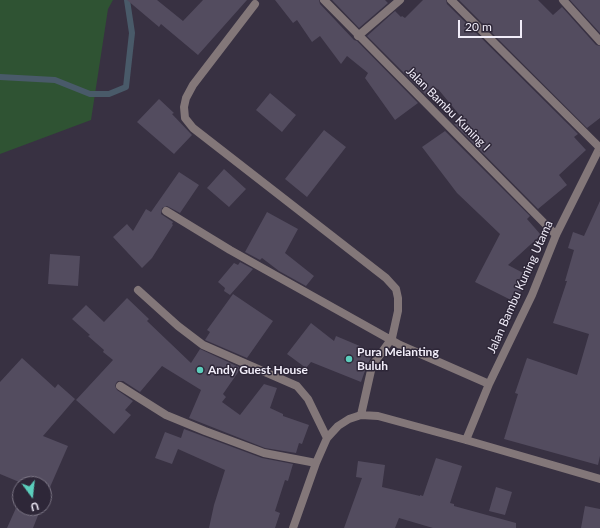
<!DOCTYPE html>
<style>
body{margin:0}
#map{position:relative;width:600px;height:528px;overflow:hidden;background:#383142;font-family:Lato,sans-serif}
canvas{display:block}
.north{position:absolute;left:12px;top:476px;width:40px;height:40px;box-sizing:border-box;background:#2e2738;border:1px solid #7c7685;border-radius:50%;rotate:165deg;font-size:11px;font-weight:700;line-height:16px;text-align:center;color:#f1edf9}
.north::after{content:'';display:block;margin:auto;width:14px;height:18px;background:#5bcebc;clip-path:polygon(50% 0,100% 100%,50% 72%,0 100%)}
.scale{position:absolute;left:458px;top:20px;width:64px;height:18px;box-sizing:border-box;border:2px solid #f1edf9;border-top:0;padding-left:5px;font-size:12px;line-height:14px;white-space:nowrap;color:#f1edf9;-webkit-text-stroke:3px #2e2738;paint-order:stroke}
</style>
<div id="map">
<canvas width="600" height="528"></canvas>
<div class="north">U</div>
<div class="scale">20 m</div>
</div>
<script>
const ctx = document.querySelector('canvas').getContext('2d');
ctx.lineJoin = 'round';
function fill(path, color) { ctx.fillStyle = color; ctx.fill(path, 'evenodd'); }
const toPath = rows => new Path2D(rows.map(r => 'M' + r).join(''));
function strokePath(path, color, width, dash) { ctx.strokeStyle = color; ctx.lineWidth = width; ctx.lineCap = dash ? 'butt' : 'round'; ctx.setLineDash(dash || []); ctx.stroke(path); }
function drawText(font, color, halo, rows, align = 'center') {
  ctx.font = font + ' Lato,sans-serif'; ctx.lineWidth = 3; ctx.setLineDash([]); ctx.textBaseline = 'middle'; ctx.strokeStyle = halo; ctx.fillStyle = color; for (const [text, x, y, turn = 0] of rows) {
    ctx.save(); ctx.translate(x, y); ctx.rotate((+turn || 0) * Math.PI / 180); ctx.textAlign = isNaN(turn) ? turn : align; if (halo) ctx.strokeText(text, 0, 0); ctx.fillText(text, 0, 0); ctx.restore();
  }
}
fill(toPath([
 [0,0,113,0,108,9,91,120,0,154]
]), '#2f5333');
strokePath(toPath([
 [0,77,55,80,90,94,109,94,126,87,132,33,127,0]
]), '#495a69', 6);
fill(toPath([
 [127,0,157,0,183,21,203,0,247,0,198,55,161,24,159,27],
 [275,0,319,0,320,4,354,40,357,41,418,103,395,120,365,78,368,73,347,56,341,64,320,36,312,42,297,20,293,23],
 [332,0,385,0,388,3,359,28],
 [423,0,446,0,447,4,578,134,574,137,586,150,559,175,567,185,538,209,454,124,462,118,438,89,427,96,367,36,395,11,401,17,402,16,405,18],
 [459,0,538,0,553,15,562,7,596,45,600,46,600,118,587,128],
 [570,0,600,0,600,33],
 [270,93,296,115,282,132,256,110],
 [159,99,174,113,172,114,192,135,174,154,137,122],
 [324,130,346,147,307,197,285,179],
 [445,131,530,216,527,219,541,235,508,265,529,276,515,302,475,282,500,234,457,193,422,147],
 [224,169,246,189,229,207,207,188],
 [179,172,199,185,180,213,167,206,162,208,161,214,173,222,172,224,173,225,152,258,142,268,113,237,127,224,133,231,146,209,151,212],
 [600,201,600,456,598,465,504,439,518,394,515,393,527,358,577,375,589,334,553,323,567,281,565,281,574,250,568,248,573,232,584,236],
 [267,212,298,229,285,253,314,276,306,286,279,271,262,258,260,260,245,252],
 [50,254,80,256,78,286,48,284],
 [240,262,253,269,230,295,224,291,225,288,218,282,234,263,238,265],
 [233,294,273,321,247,358,205,340,210,332,207,330],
 [127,298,149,319,147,321,191,363,200,349,241,368,223,394,226,397,222,402,240,415,264,384,277,388,270,408,283,414,283,416,309,425,302,444,299,443,296,453,265,448,189,418,201,390,162,366,140,392,123,381,118,381,116,383,115,386,117,390,133,401,125,410,131,415,114,434,76,400,113,360,103,352,104,350,88,336,90,335,72,319,86,305,104,322],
 [311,323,334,341,336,336,374,352,367,365,361,382,311,362,306,368,287,354],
 [22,358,55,388,58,384,75,399,43,436,68,446,47,494,44,492,44,484,24,484,0,474,0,382],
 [184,429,262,458,293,464,288,481,285,480,275,511,280,513,275,528,209,528,214,505,225,470,178,449,172,464,155,458,165,432,181,438],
 [436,458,462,466,450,503,454,504,454,506,516,523,516,528,433,528,399,518,395,528,344,528,362,478,356,477,358,461,385,465,382,487,420,496,420,495,423,496],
 [496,487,512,492,505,515,489,511],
 [585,506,600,509,600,528,581,528],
 [16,508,41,508,33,528,7,528]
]), '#534c5f');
strokePath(toPath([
 [324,0,556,235],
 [451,0,599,147],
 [563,0,600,41],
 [255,4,193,85,186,98,184,107,185,118,193,128,386,278,396,289,398,298,398,311,392,338,372,366,361,415],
 [358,36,400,0],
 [166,211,230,250,400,345,489,384],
 [138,290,178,326,203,345,297,386,308,399,327,438],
 [120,386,166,415,205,431,264,453,316,463],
 [466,440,489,384,532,295,556,235,600,147],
 [293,528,316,463,327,438,338,426,349,419,361,415,378,416,466,440,600,479]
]), '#837779', 8);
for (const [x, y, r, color] of [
 [349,359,4,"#5bcebc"],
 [200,370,4,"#5bcebc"]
]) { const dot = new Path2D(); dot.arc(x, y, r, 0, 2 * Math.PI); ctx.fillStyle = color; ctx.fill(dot); strokePath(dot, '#2e2738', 1.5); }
drawText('12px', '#f1edf9', '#2e2738', [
 ["Jalan Bambu Kuning I",448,109,45],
 ["Jalan Bambu Kuning Utama",520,287,-66]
]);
drawText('bold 12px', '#f1edf9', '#2e2738', [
 ["Pura Melanting",357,352],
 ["Buluh",357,366],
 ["Andy Guest House",208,370]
], 'left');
</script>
